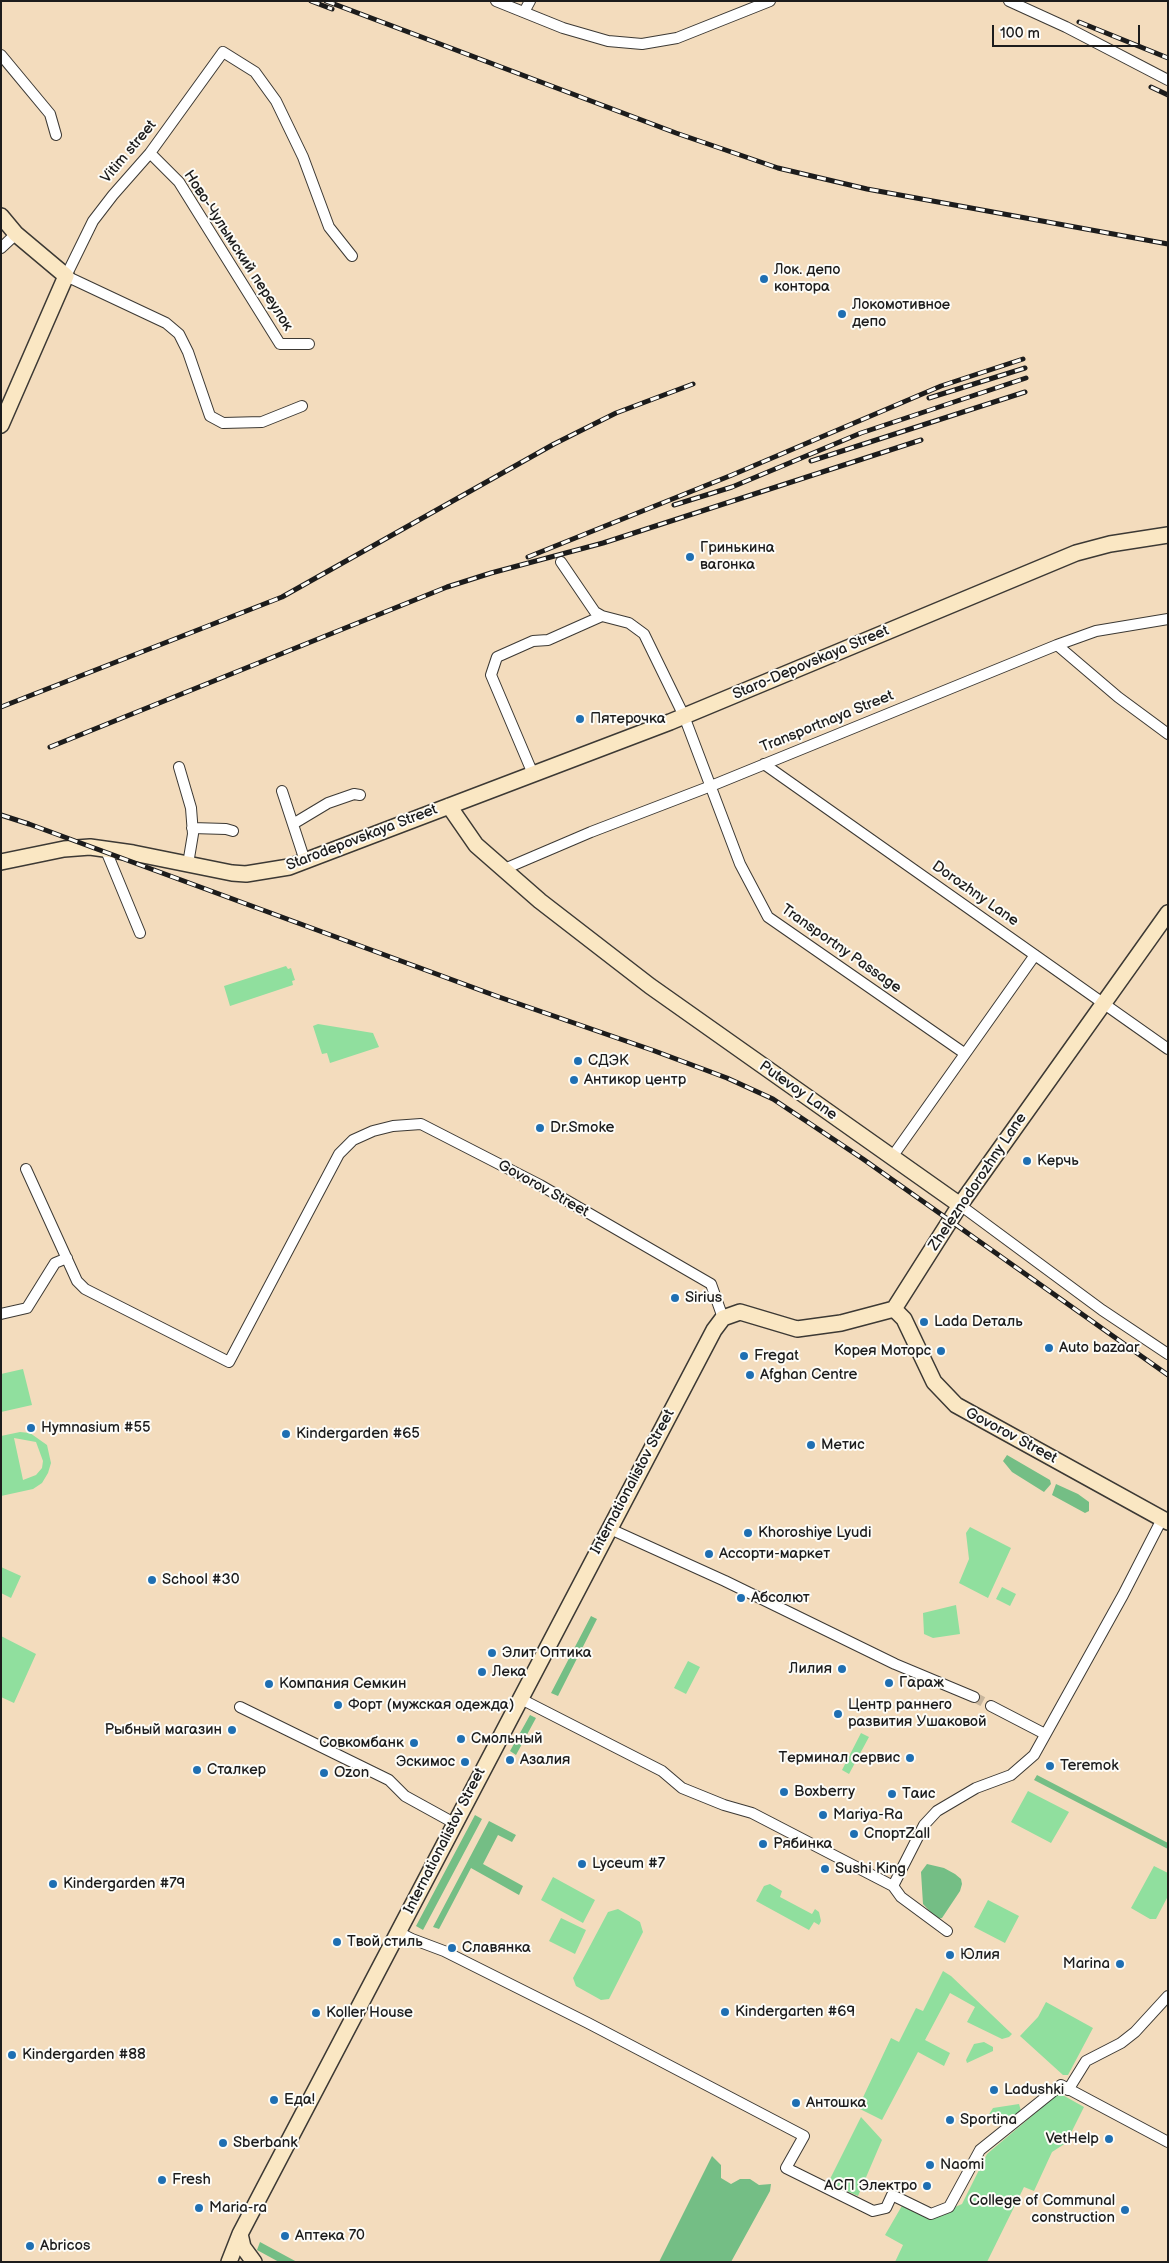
<!DOCTYPE html>
<meta charset="utf-8">
<style>
body{margin:0}
#map{position:relative;width:1169px;height:2263px;overflow:hidden;background:#f3dcbd;font-family:"Balsamiq Sans",sans-serif}
canvas{display:block}
.frame{position:absolute;inset:0;border:2px solid #1c1c1c;pointer-events:none}
.scale{position:absolute;left:992px;top:25px;width:148px;height:22px;box-sizing:border-box;border:2px solid #1c1c1c;border-top:0;padding-left:6px;font-size:15px;line-height:18px;white-space:nowrap;color:#1c1c1c;-webkit-text-stroke:4px #fdfcf7;paint-order:stroke}
</style>
<div id="map">
<canvas width="1169" height="2263"></canvas>
<div class="frame"></div>
<div class="scale">100 m</div>
</div>
<script>
const ctx = document.querySelector('canvas').getContext('2d');
ctx.lineJoin = 'round';
function fill(path, color) { ctx.fillStyle = color; ctx.fill(path, 'evenodd'); }
const toPath = rows => new Path2D(rows.map(r => 'M' + r).join(''));
function strokePath(path, color, width, dash) { ctx.strokeStyle = color; ctx.lineWidth = width; ctx.lineCap = dash ? 'butt' : 'round'; ctx.setLineDash(dash || []); ctx.stroke(path); }
function drawText(font, color, halo, rows, align = 'center') {
  ctx.font = font + ' "Balsamiq Sans",sans-serif'; ctx.lineWidth = 4; ctx.setLineDash([]); ctx.textBaseline = 'middle'; ctx.strokeStyle = halo; ctx.fillStyle = color; for (const [text, x, y, turn = 0] of rows) {
    ctx.save(); ctx.translate(x, y); ctx.rotate((+turn || 0) * Math.PI / 180); ctx.textAlign = isNaN(turn) ? turn : align; if (halo) ctx.strokeText(text, 0, 0); ctx.fillText(text, 0, 0); ctx.restore();
  }
}
fill(toPath([
 [286,966,288,969,291,968,295,980,292,981,293,985,230,1006,224,986],
 [318,1024,373,1033,379,1047,330,1063,327,1053,322,1054,313,1026],
 [23,1369,32,1405,1,1412,1,1374],
 [20,1432,30,1433,47,1445,51,1463,48,1473,42,1483,33,1489,1,1496,1,1436],
 [14,1438,36,1442,43,1461,42,1468,36,1475,23,1480],
 [970,1527,1011,1548,988,1598,959,1583,969,1559,966,1533],
 [1,1567,21,1576,11,1598,1,1593],
 [1002,1587,1016,1594,1010,1606,996,1599],
 [956,1605,960,1634,933,1638,924,1634,923,1613],
 [1,1636,36,1654,14,1703,1,1697],
 [688,1661,700,1667,686,1694,674,1688],
 [861,1733,869,1737,849,1774,842,1770],
 [1028,1791,1069,1812,1051,1843,1011,1822],
 [1154,1866,1168,1873,1168,1896,1156,1919,1150,1919,1131,1908],
 [553,1877,595,1900,583,1923,541,1900],
 [770,1884,782,1891,780,1897,812,1914,815,1909,819,1912,821,1921,819,1925,814,1922,809,1930,756,1901,764,1886],
 [988,1900,1019,1916,1005,1943,974,1927],
 [618,1909,640,1922,643,1932,609,1999,601,2000,576,1986,573,1978,608,1912],
 [561,1918,586,1930,575,1954,549,1941],
 [943,1971,951,1976,1012,2034,1009,2037,1002,2039,967,2022,975,2007,950,1993,925,2040,950,2053,944,2066,918,2052,882,2120,858,2108,891,2038,899,2042,916,2008,923,2011],
 [1046,2002,1093,2028,1068,2075,1063,2075,1020,2036,1038,2017],
 [984,2042,993,2047,993,2051,967,2063,966,2060,974,2044],
 [1059,2093,1084,2107,1066,2143,1052,2152,1034,2191,1024,2187,987,2262,895,2262,903,2245,885,2235,903,2204,929,2218,962,2204,987,2154],
 [1019,2104,1021,2111,1004,2125,988,2116,993,2108],
 [861,2117,882,2140,858,2196,828,2183]
]), '#90df9e');
fill(toPath([
 [1007,1455,1050,1480,1051,1484,1044,1492,1012,1472,1003,1461],
 [1056,1484,1078,1494,1089,1502,1089,1511,1085,1513,1052,1495],
 [591,1616,597,1619,558,1696,551,1693],
 [530,1715,536,1718,516,1755,510,1751],
 [1037,1775,1168,1843,1168,1849,1034,1780],
 [475,1815,482,1819,423,1930,416,1926],
 [489,1821,516,1835,512,1842,498,1835,483,1864,523,1886,519,1895,471,1868,439,1929,433,1927],
 [927,1864,944,1868,955,1874,961,1879,962,1884,960,1891,942,1918,937,1919,923,1904,921,1872],
 [712,2156,721,2165,721,2178,731,2184,740,2179,750,2179,759,2185,771,2184,770,2191,731,2262,659,2262],
 [260,2242,297,2262,279,2262,257,2250]
]), '#74be85');
strokePath(toPath([
 [974,1697,991,1706]
]), '#c8b69d', 10, [10, 5]);
const street = toPath([
 [496,1,563,28,608,41,642,44,677,38,770,1],
 [1009,1,1066,27,1168,80],
 [524,12,530,1],
 [1,55,50,114,56,135],
 [150,153,179,182,280,344,309,344],
 [1,248,16,234],
 [302,406,262,422,223,423,210,416,188,352,179,334,166,323,66,276,93,221,113,195,150,153,223,52,255,72,276,101,303,157,329,227,352,256],
 [561,562,595,612,602,616,629,623,644,634,684,716,740,864,768,917,964,1053],
 [1057,645,1118,697,1168,734],
 [764,764,1168,1049],
 [179,767,191,808,193,834,188,864],
 [533,774,491,675,497,657,533,641,548,640,602,616],
 [282,791,305,861],
 [293,824,328,803,354,794,360,795],
 [192,828,226,829,233,831],
 [102,848,107,853,140,933],
 [502,870,591,832,711,786,1057,645,1096,631,1168,619],
 [892,1157,1035,955],
 [26,1169,77,1281,85,1289,229,1362,339,1154,353,1140,373,1131,393,1126,421,1124,540,1185,711,1284,723,1318],
 [960,1205,1102,1310,1168,1354],
 [1,1314,27,1308,55,1263,67,1258],
 [608,1528,725,1581,895,1664,974,1697],
 [519,1698,662,1771,682,1788,724,1805,752,1813,893,1886,901,1897,947,1931],
 [991,1706,1045,1734],
 [240,1707,389,1780,405,1796,454,1823],
 [893,1886,924,1825,937,1811,976,1788,1011,1775,1034,1755,1123,1595,1162,1519],
 [398,1932,412,1939,444,1951,588,2023,804,2136,786,2168,873,2211,886,2208,892,2195,931,2214,949,2207,980,2150,1061,2085,1168,2142],
 [1068,2090,1086,2061,1121,2043,1135,2032,1168,1996]
]);
const secondary = toPath([
 [1,216,16,234,66,276,1,425],
 [449,806,476,845,540,901,650,986,960,1205],
 [1,862,64,849,90,847,133,853,232,873,246,874,289,867,670,722,1076,553,1110,544,1168,535],
 [894,1309,904,1319,934,1382,956,1405,1168,1522],
 [240,2234,243,2247,254,2262],
 [229,2262,240,2234,263,2190,714,1330,723,1318,740,1312,797,1329,841,1323,894,1309,960,1205,1168,913]
]);
strokePath(street, '#3c3934', 12);
strokePath(secondary, '#3c3934', 18);
strokePath(street, '#fff', 10);
strokePath(secondary, '#fae7c3', 15);
const rail = toPath([
 [311,1,332,9],
 [326,1,676,133,778,168,867,189,1168,244],
 [1079,22,1168,58],
 [1151,87,1168,95],
 [929,398,1025,368],
 [811,461,1025,392],
 [674,505,732,487,861,433,1026,378],
 [528,557,732,475,941,386,1023,359],
 [1,707,282,597,554,444,616,413,693,384],
 [50,747,447,587,491,573,603,543,921,440],
 [1,815,29,824,499,997,652,1050,727,1078,773,1099,863,1159,1168,1375]
]);
strokePath(rail, '#1c1c1c', 5);
strokePath(rail, '#fdfcf7', 3, [9]);
for (const [x, y, r, color] of [
 [764,279,5,"#1f6fb2"],
 [842,314,5,"#1f6fb2"],
 [690,557,5,"#1f6fb2"],
 [580,719,5,"#1f6fb2"],
 [578,1061,5,"#1f6fb2"],
 [574,1080,5,"#1f6fb2"],
 [540,1128,5,"#1f6fb2"],
 [1027,1161,5,"#1f6fb2"],
 [675,1298,5,"#1f6fb2"],
 [924,1322,5,"#1f6fb2"],
 [1049,1348,5,"#1f6fb2"],
 [941,1351,5,"#1f6fb2"],
 [744,1356,5,"#1f6fb2"],
 [750,1375,5,"#1f6fb2"],
 [31,1428,5,"#1f6fb2"],
 [286,1434,5,"#1f6fb2"],
 [811,1445,5,"#1f6fb2"],
 [748,1533,5,"#1f6fb2"],
 [709,1554,5,"#1f6fb2"],
 [152,1580,5,"#1f6fb2"],
 [741,1598,5,"#1f6fb2"],
 [492,1653,5,"#1f6fb2"],
 [842,1669,5,"#1f6fb2"],
 [482,1672,5,"#1f6fb2"],
 [889,1683,5,"#1f6fb2"],
 [269,1684,5,"#1f6fb2"],
 [338,1705,5,"#1f6fb2"],
 [838,1714,5,"#1f6fb2"],
 [232,1730,5,"#1f6fb2"],
 [461,1739,5,"#1f6fb2"],
 [414,1743,5,"#1f6fb2"],
 [910,1758,5,"#1f6fb2"],
 [510,1760,5,"#1f6fb2"],
 [465,1762,5,"#1f6fb2"],
 [1050,1766,5,"#1f6fb2"],
 [197,1770,5,"#1f6fb2"],
 [324,1773,5,"#1f6fb2"],
 [784,1792,5,"#1f6fb2"],
 [892,1794,5,"#1f6fb2"],
 [823,1815,5,"#1f6fb2"],
 [854,1834,5,"#1f6fb2"],
 [763,1844,5,"#1f6fb2"],
 [582,1864,5,"#1f6fb2"],
 [825,1869,5,"#1f6fb2"],
 [53,1884,5,"#1f6fb2"],
 [337,1942,5,"#1f6fb2"],
 [452,1948,5,"#1f6fb2"],
 [950,1955,5,"#1f6fb2"],
 [1120,1964,5,"#1f6fb2"],
 [725,2012,5,"#1f6fb2"],
 [316,2013,5,"#1f6fb2"],
 [12,2055,5,"#1f6fb2"],
 [994,2090,5,"#1f6fb2"],
 [274,2100,5,"#1f6fb2"],
 [796,2103,5,"#1f6fb2"],
 [950,2120,5,"#1f6fb2"],
 [1109,2139,5,"#1f6fb2"],
 [223,2143,5,"#1f6fb2"],
 [930,2165,5,"#1f6fb2"],
 [162,2180,5,"#1f6fb2"],
 [927,2186,5,"#1f6fb2"],
 [199,2208,5,"#1f6fb2"],
 [1125,2210,5,"#1f6fb2"],
 [285,2236,5,"#1f6fb2"],
 [30,2246,5,"#1f6fb2"]
]) { const dot = new Path2D(); dot.arc(x, y, r, 0, 2 * Math.PI); ctx.fillStyle = color; ctx.fill(dot); strokePath(dot, '#fdfcf7', 2); }
drawText('15px', '#1c1c1c', '#fdfcf7', [
 ["Vitim street",129,152,-50],
 ["Ново-Чулымский переулок",238,251,57],
 ["Staro-Depovskaya Street",811,663,-23],
 ["Transportnaya Street",827,722,-22],
 ["Starodepovskaya Street",362,838,-21],
 ["Dorozhny Lane",975,894,35],
 ["Transportny Passage",841,949,35],
 ["Putevoy Lane",798,1091,35],
 ["Zheleznodorozhny Lane",978,1182,-56],
 ["Govorov Street",543,1189,29],
 ["Govorov Street",1011,1436,28],
 ["Internationalistov Street",633,1482,-62],
 ["Internationalistov Street",445,1841,-63]
]);
drawText('15px', '#1c1c1c', '#fdfcf7', [
 ["Лок. депо",774,270],
 ["контора",774,287],
 ["Локомотивное",852,305],
 ["депо",852,322],
 ["Гринькина",700,548],
 ["вагонка",700,565],
 ["Пятерочка",590,719],
 ["СДЭК",588,1061],
 ["Антикор центр",584,1080],
 ["Dr.Smoke",550,1128],
 ["Керчь",1037,1161],
 ["Sirius",685,1298],
 ["Lada Dеталь",934,1322],
 ["Auto bazaar",1059,1348],
 ["Корея Моторс",931,1351,"right"],
 ["Fregat",754,1356],
 ["Afghan Сentre",760,1375],
 ["Hymnasium #55",41,1428],
 ["Kindergarden #65",296,1434],
 ["Метис",821,1445],
 ["Khoroshiye Lyudi",758,1533],
 ["Ассорти-маркет",719,1554],
 ["School #30",162,1580],
 ["Абсолют",751,1598],
 ["Элит Оптика",502,1653],
 ["Лилия",832,1669,"right"],
 ["Лека",492,1672],
 ["Гараж",899,1683],
 ["Компания Семкин",279,1684],
 ["Форт (мужская одежда)",348,1705],
 ["Центр раннего",848,1705],
 ["развития Ушаковой",848,1722],
 ["Рыбный магазин",222,1730,"right"],
 ["Смольный",471,1739],
 ["Совкомбанк",404,1743,"right"],
 ["Терминал сервис",900,1758,"right"],
 ["Азалия",520,1760],
 ["Эскимос",455,1762,"right"],
 ["Teremok",1060,1766],
 ["Сталкер",207,1770],
 ["Ozon",334,1773],
 ["Boxberry",794,1792],
 ["Таис",902,1794],
 ["Mariya-Ra",833,1815],
 ["СпортZall",864,1834],
 ["Рябинка",773,1844],
 ["Lyceum #7",592,1864],
 ["Sushi King",835,1869],
 ["Kindergarden #79",63,1884],
 ["Твой стиль",347,1942],
 ["Славянка",462,1948],
 ["Юлия",960,1955],
 ["Marina",1110,1964,"right"],
 ["Kindergarten #69",735,2012],
 ["Koller House",326,2013],
 ["Kindergarden #88",22,2055],
 ["Ladushki",1004,2090],
 ["Еда!",284,2100],
 ["Антошка",806,2103],
 ["Sportina",960,2120],
 ["VetHelp",1099,2139,"right"],
 ["Sberbank",233,2143],
 ["Naomi",940,2165],
 ["Fresh",172,2180],
 ["АСП Электро",917,2186,"right"],
 ["College of Communal",1115,2201,"right"],
 ["construction",1115,2218,"right"],
 ["Maria-ra",209,2208],
 ["Аптека 70",295,2236],
 ["Abricos",40,2246]
], 'left');
</script>
